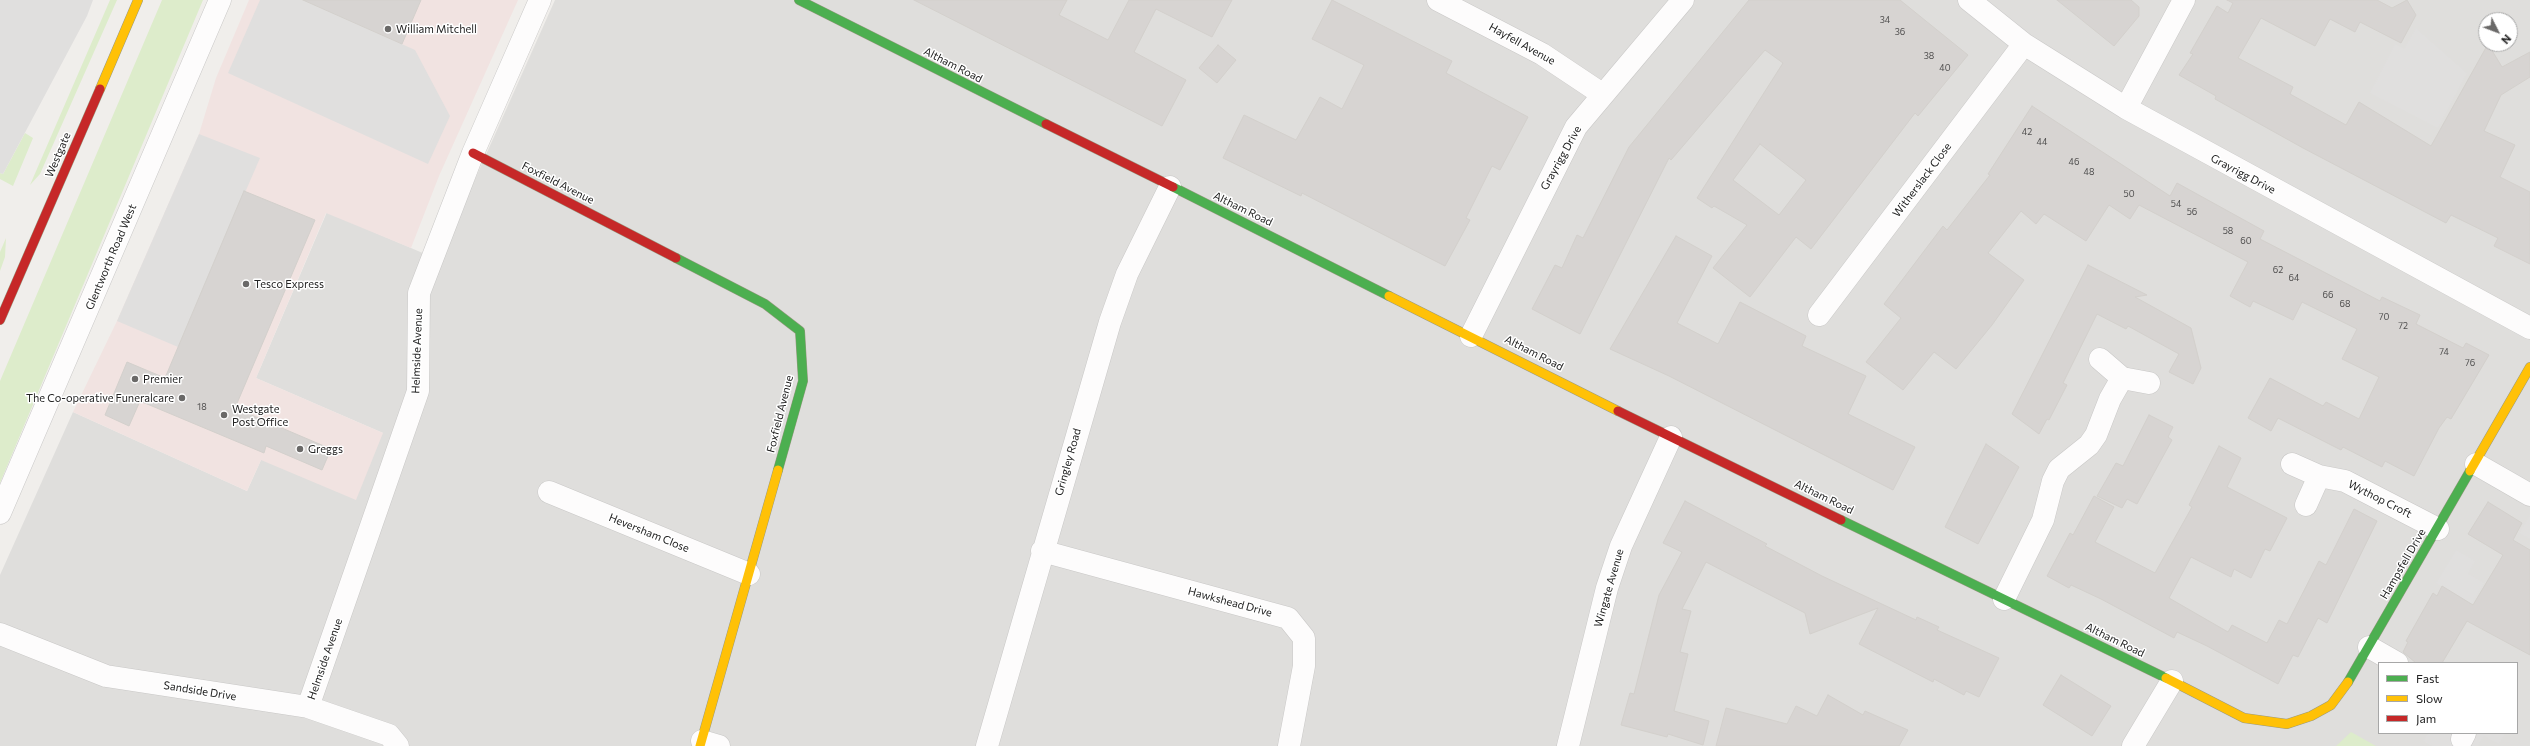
<!DOCTYPE html>
<style>
body{margin:0}
#map{position:relative;width:2530px;height:746px;overflow:hidden;background:#f0eeeb;font-family:Commissioner,sans-serif}
canvas{display:block}
.legend{position:absolute;left:2378px;top:662px;width:140px;height:72px;box-sizing:border-box;background:#fff;border:1px solid #a7a7a7;margin:0;padding:5px 7px;list-style:none;font-size:12px;color:#222}
.legend li{display:flex;align-items:center;gap:8px;height:20px}
.legend b{width:20px;border:1px solid #a7a7a7}
.north{position:absolute;left:2478px;top:12px;width:40px;height:40px;box-sizing:border-box;background:#fff;border:1px solid #a7a7a7;border-radius:50%;rotate:132deg;font-size:11px;font-weight:700;line-height:16px;text-align:center;color:#222}
.north::after{content:'';display:block;margin:auto;width:14px;height:18px;background:#6a6968;clip-path:polygon(50% 0,100% 100%,50% 72%,0 100%)}
</style>
<div id="map">
<canvas width="2530" height="746"></canvas>
<ul class="legend">
<li><b style="height:5px;background:#4caf50"></b>Fast</li>
<li><b style="height:5px;background:#ffc107"></b>Slow</li>
<li><b style="height:5px;background:#c62828"></b>Jam</li>
</ul>
<div class="north">N</div>
</div>
<script>
const ctx = document.querySelector('canvas').getContext('2d');
ctx.lineJoin = 'round';
function fill(path, color) { ctx.fillStyle = color; ctx.fill(path, 'evenodd'); }
const toPath = rows => new Path2D(rows.map(r => 'M' + r).join(''));
function strokePath(path, color, width, dash) { ctx.strokeStyle = color; ctx.lineWidth = width; ctx.lineCap = dash ? 'butt' : 'round'; ctx.setLineDash(dash || []); ctx.stroke(path); }
function drawText(font, color, halo, rows, align = 'center') {
  ctx.font = font + ' Commissioner,sans-serif'; ctx.lineWidth = 3; ctx.setLineDash([]); ctx.textBaseline = 'middle'; ctx.strokeStyle = halo; ctx.fillStyle = color; for (const [text, x, y, turn = 0] of rows) {
    ctx.save(); ctx.translate(x, y); ctx.rotate((+turn || 0) * Math.PI / 180); ctx.textAlign = isNaN(turn) ? turn : align; if (halo) ctx.strokeText(text, 0, 0); ctx.fillText(text, 0, 0); ctx.restore();
  }
}
fill(toPath([
 [555,0,2530,0,2530,746,0,746,0,575,73,412,247,491,261,460,383,433,256,378,327,212,439,260],
 [2486,20,2510,20,2510,44,2486,44],
 [2379,663,2517,663,2517,733,2379,733]
]), '#dfdedc');
fill(toPath([
 [249,0,518,0,439,176,411,248,326,213,256,378,383,433,356,500,261,460,247,491,73,412,117,321,199,134,216,78]
]), '#f1e3e1');
fill(toPath([
 [110,0,117,0,40,174,30,185],
 [162,0,203,0,0,483,0,381],
 [25,133,33,138,13,186,0,179,0,173,3,174],
 [6,238,5,257,0,271,0,252],
 [2351,732,2376,746,2336,746]
]), '#ddeccb');
fill(toPath([
 [0,0,93,0,87,16,3,174,0,173],
 [260,0,327,0,333,13,415,50,450,116,428,164,228,73],
 [2416,28,2467,73,2438,128,2370,93,2395,44,2404,49],
 [199,134,260,158,178,347,117,321],
 [2530,515,2530,539,2519,533],
 [2456,550,2475,561,2468,574,2484,583,2472,604,2436,583],
 [2428,733,2506,733,2499,744,2484,736,2478,746,2432,746,2423,741]
]), '#e0dfde');
const building = toPath([
 [303,0,421,0,402,44,303,0],
 [914,0,1067,0,1059,15,1108,40,1129,0,1232,0,1212,37,1156,9,1134,52,1186,80,1162,126,914,0],
 [1332,0,1452,61,1446,73,1528,117,1500,170,1492,166,1466,218,1470,220,1445,266,1302,193,1301,196,1223,158,1244,115,1296,140,1320,97,1342,109,1364,65,1312,39,1332,0],
 [1749,0,1900,0,1968,55,1918,116,1915,113,1811,249,1796,237,1750,297,1713,268,1747,225,1714,206,1712,208,1697,198,1783,63,1765,50,1671,160,1669,158,1580,334,1532,309,1555,265,1562,268,1577,235,1583,238,1629,147,1749,0],
 [1760,144,1806,180,1779,215,1733,180,1760,144],
 [2057,0,2131,0,2139,7,2139,16,2114,46,2057,0],
 [2227,0,2377,0,2392,8,2407,0,2416,15,2401,43,2360,22,2355,32,2330,19,2315,46,2261,18,2238,58,2293,87,2290,94,2346,125,2359,102,2431,146,2488,44,2502,67,2530,52,2530,77,2501,95,2484,131,2515,145,2500,177,2530,192,2530,264,2494,246,2498,238,2451,215,2446,223,2303,148,2215,99,2216,96,2179,75,2193,54,2190,53,2217,6,2228,13,2233,3,2227,0],
 [1218,45,1236,60,1217,83,1199,68,1218,45],
 [2032,106,2170,196,2177,183,2264,231,2260,239,2380,301,2382,297,2420,315,2416,324,2463,348,2466,343,2489,355,2451,419,2447,417,2439,428,2414,476,2385,461,2382,467,2343,447,2341,450,2278,418,2271,431,2248,418,2270,378,2323,406,2326,402,2359,419,2379,377,2342,359,2357,329,2302,302,2293,320,2253,301,2250,307,2230,296,2248,262,2139,205,2130,219,2109,205,2086,241,2044,214,2036,224,2021,211,1988,253,2024,280,1992,325,1956,369,1934,352,1903,390,1866,362,1901,318,1884,304,1943,226,1947,230,1990,175,1988,174,2032,106],
 [244,191,315,220,235,408,331,449,322,470,266,446,264,453,140,401,129,426,105,415,127,362,165,378,244,191],
 [1676,236,1712,256,1677,323,1718,344,1740,302,1806,336,1802,346,1866,376,1848,414,1915,447,1893,490,1669,376,1610,349,1676,236],
 [2088,265,2147,295,2135,297,2191,328,2201,368,2193,384,2169,372,2179,354,2128,326,2126,329,2097,314,2063,383,2067,385,2049,420,2047,419,2039,434,2012,414,2088,265],
 [2149,415,2173,427,2168,437,2172,440,2137,504,2127,499,2122,508,2097,496,2116,463,2123,466,2149,415],
 [1986,444,2019,467,1978,544,1945,527,1986,444],
 [2219,446,2241,458,2227,487,2287,518,2270,551,2265,549,2251,578,2234,569,2231,577,2191,557,2169,598,2228,632,2232,625,2267,643,2279,620,2287,624,2319,561,2326,565,2354,509,2377,521,2327,623,2318,618,2298,657,2293,655,2278,684,2207,646,2177,632,2174,638,2101,599,2071,585,2069,588,2047,576,2070,533,2073,535,2094,496,2114,507,2095,542,2155,573,2192,507,2189,505,2219,446],
 [1685,501,1767,544,1765,546,1822,576,1916,620,1917,617,1939,627,1937,630,1999,658,1979,697,1966,691,1964,695,1934,679,1933,682,1859,644,1878,608,1810,634,1805,613,1706,562,1682,609,1691,611,1680,652,1688,654,1674,711,1709,721,1703,745,1668,734,1667,737,1621,725,1630,693,1634,694,1659,595,1682,552,1663,543,1685,501],
 [2488,502,2522,523,2513,540,2530,550,2530,655,2467,621,2442,663,2416,663,2403,652,2408,642,2406,641,2433,593,2437,596,2442,586,2473,605,2503,555,2468,534,2488,502],
 [2061,675,2111,706,2092,736,2043,705,2061,675],
 [1828,695,1863,715,1865,711,1908,730,1899,746,1716,746,1726,708,1787,724,1796,706,1817,716,1828,695]
]);
fill(building, '#d7d4d2');
strokePath(building, '#d3d0cc', 1);
const street = toPath([
 [1438,0,1542,54,1602,94],
 [1969,0,2024,44,2126,108,2530,328],
 [2126,108,2184,0],
 [1819,315,2024,44],
 [1471,336,1576,127,1683,0],
 [2100,359,2122,378],
 [2292,464,2319,476,2345,481,2438,529],
 [2476,464,2530,495],
 [549,492,749,574],
 [2306,505,2319,476],
 [0,513,220,0],
 [1042,551,1288,618,1304,638,1304,666,1289,746],
 [2004,599,2043,520,2053,481,2059,469,2089,445,2096,435,2110,399,2122,378,2149,383],
 [0,634,106,676,308,707,389,735,398,746],
 [2369,647,2397,663],
 [308,707,418,391,419,293,473,153,540,0],
 [2462,739,2465,733],
 [702,741,719,746],
 [987,746,1110,322,1127,274,1170,187],
 [1568,746,1607,588,1621,546,1671,437],
 [2133,746,2172,681]
]);
const fast = toPath([
 [799,0,1046,124],
 [1173,187,1389,296],
 [676,258,765,304,800,331,803,381,778,470],
 [1841,520,2166,678],
 [2348,682,2470,471]
]);
const slow = toPath([
 [100,89,138,0],
 [1389,296,1618,411],
 [2470,471,2530,367],
 [2166,678,2244,718,2287,724,2311,716,2331,705,2348,682],
 [700,746,778,470]
]);
const jam = toPath([
 [1046,124,1173,187],
 [473,153,676,258],
 [0,320,100,89],
 [1618,411,1841,520]
]);
strokePath(street, '#c9c8c7', 23);
strokePath(fast, '#999a82', 10);
strokePath(slow, '#999a82', 10);
strokePath(jam, '#999a82', 10);
strokePath(street, '#fdfcfc', 22);
strokePath(fast, '#4caf50', 9);
strokePath(slow, '#ffc107', 9);
strokePath(jam, '#c62828', 9);
for (const [x, y, r, color] of [
 [388,29,4,"#6a6968"],
 [246,284,4,"#6a6968"],
 [135,379,4,"#6a6968"],
 [182,398,4,"#6a6968"],
 [224,415,4,"#6a6968"],
 [300,449,4,"#6a6968"]
]) { const dot = new Path2D(); dot.arc(x, y, r, 0, 2 * Math.PI); ctx.fillStyle = color; ctx.fill(dot); strokePath(dot, '#fff', 1.5); }
drawText('9px', '#4f4e4e', null, [
 ["34",1885,20],
 ["36",1900,32],
 ["38",1929,56],
 ["40",1945,68],
 ["42",2027,132],
 ["44",2042,142],
 ["46",2074,162],
 ["48",2089,172],
 ["50",2129,194],
 ["54",2176,204],
 ["56",2192,212],
 ["58",2228,231],
 ["60",2246,241],
 ["62",2278,270],
 ["64",2294,278],
 ["66",2328,295],
 ["68",2345,304],
 ["70",2384,317],
 ["72",2403,326],
 ["74",2444,352],
 ["76",2470,363],
 ["18",202,407]
]);
drawText('11px', '#222', '#fff', [
 ["William Mitchell",396,29],
 ["Tesco Express",254,284],
 ["Premier",143,379],
 ["The Co-operative Funeralcare",174,398,"right"],
 ["Westgate",232,409],
 ["Post Office",232,422],
 ["Greggs",308,449]
], 'left');
drawText('11px', '#222', '#fff', [
 ["Hayfell Avenue",1522,44,29],
 ["Altham Road",953,65,27],
 ["Westgate",58,155,-67],
 ["Grayrigg Drive",1561,158,-61],
 ["Grayrigg Drive",2243,174,28],
 ["Witherslack Close",1922,180,-53],
 ["Foxfield Avenue",558,183,27],
 ["Altham Road",1243,209,26],
 ["Glentworth Road West",111,257,-67],
 ["Helmside Avenue",417,351,-88],
 ["Altham Road",1534,353,27],
 ["Foxfield Avenue",780,414,-76],
 ["Gringley Road",1068,462,-74],
 ["Altham Road",1824,497,26],
 ["Wythop Croft",2380,499,27],
 ["Heversham Close",649,533,22],
 ["Hampsfell Drive",2403,564,-60],
 ["Wingate Avenue",1609,588,-74],
 ["Hawkshead Drive",1230,602,15],
 ["Altham Road",2115,640,26],
 ["Helmside Avenue",325,659,-71],
 ["Sandside Drive",200,691,9]
]);
</script>
